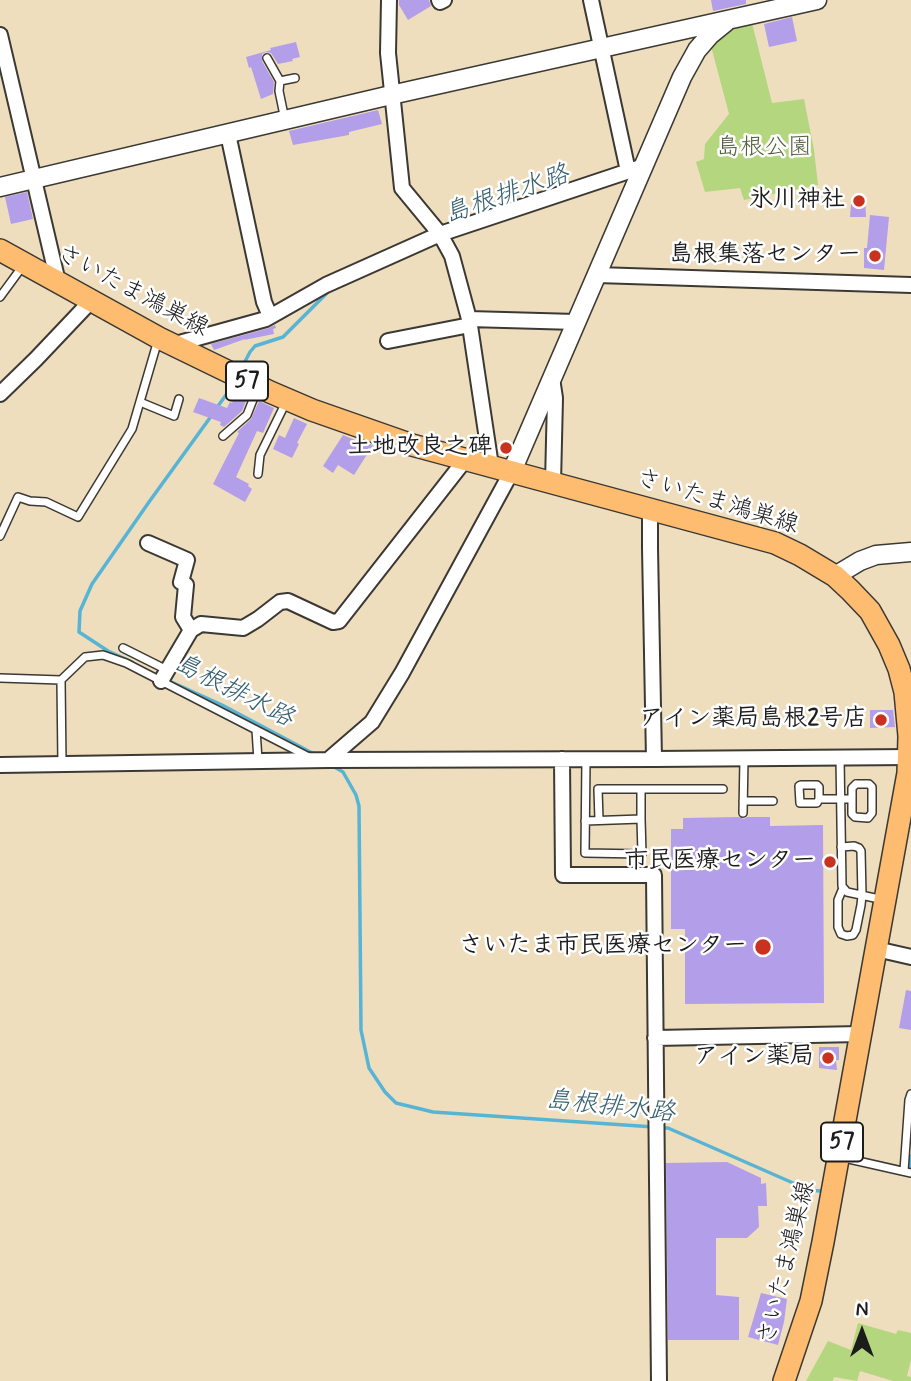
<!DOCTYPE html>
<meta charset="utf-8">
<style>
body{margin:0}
#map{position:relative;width:911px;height:1381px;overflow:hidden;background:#eedebd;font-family:Mynerve,sans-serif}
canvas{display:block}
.north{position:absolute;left:827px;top:1297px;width:70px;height:70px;-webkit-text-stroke:5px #fff;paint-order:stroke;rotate:0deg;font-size:19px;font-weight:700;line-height:28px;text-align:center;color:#1c1c1c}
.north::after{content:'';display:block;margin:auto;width:24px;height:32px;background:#1c1c1c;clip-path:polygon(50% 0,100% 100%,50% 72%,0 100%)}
</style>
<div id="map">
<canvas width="911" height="1381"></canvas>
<div class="north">N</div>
</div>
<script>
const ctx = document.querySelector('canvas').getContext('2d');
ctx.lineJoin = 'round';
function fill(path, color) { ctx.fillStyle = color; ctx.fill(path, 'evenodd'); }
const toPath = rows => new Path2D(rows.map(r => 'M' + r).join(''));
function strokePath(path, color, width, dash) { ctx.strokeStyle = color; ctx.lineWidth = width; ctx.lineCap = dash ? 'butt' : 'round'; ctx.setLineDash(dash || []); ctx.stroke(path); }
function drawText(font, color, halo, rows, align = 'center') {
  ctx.font = font + ' Mynerve,"Klee One",sans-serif'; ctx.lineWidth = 5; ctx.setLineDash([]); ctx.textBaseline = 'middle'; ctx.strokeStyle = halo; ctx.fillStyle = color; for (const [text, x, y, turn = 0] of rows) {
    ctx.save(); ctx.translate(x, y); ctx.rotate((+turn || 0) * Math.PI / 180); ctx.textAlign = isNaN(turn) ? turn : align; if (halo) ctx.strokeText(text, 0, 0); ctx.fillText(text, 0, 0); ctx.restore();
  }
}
fill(toPath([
 [752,23,772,103,804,99,814,150,818,185,744,200,740,188,705,192,696,162,704,159,705,144,729,114,711,46,721,35,733,28],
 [858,1323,896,1334,898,1330,911,1333,911,1360,907,1376,911,1377,911,1381,893,1381,860,1371,857,1381,834,1377,833,1381,806,1381,828,1341,851,1350]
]), '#b4d67e');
strokePath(toPath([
 [240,371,250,352,255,346,283,337,328,292],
 [218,406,234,384],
 [132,662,108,651,79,632,80,611,92,584,149,502,212,415],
 [167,680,222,705,316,755],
 [331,765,343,772,356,795,359,806,361,1030,369,1068,385,1092,396,1103,433,1112,654,1127],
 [662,1128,668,1128,809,1190,820,1191],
 [909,1168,911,1156]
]), '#57b4d5', 3.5);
fill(toPath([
 [399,0,429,0,431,6,408,20,399,5],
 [711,0,746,0,746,4,713,11],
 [792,17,797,41,769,47,764,24],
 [296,42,300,57,292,59,293,61,278,64,271,53,266,52,262,54,262,61,274,82,273,94,261,99,251,67,249,68,246,57,271,50,270,48],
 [378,110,382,124,349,132,349,135,293,145,289,131],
 [27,192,33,219,11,224,5,197],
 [853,198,865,198,866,217,850,217,851,204,853,204],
 [870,215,889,217,884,270,864,268,864,248,867,248],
 [275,325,276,328,273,329,274,334,244,340,245,339,214,350,211,344,269,328],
 [238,391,248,396,242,411,224,427,220,425,221,422,193,412,199,398,227,408,230,402,232,403],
 [259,401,274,408,263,433,257,431,236,477,249,484,248,486,252,489,245,502,213,484,239,433,237,432,251,419],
 [294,418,307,424,297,443,299,444,292,458,273,449,279,435,285,438],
 [343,435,362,443,363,442,373,445,354,475,338,465,333,473,323,466],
 [870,710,893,710,895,727,870,728],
 [739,817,744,819,747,817,770,817,770,826,823,825,824,1003,685,1004,685,929,671,929,671,829,683,829,683,818],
 [906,990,911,991,911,1030,899,1028],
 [819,1047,839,1047,839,1060,836,1060,837,1070,819,1068],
 [727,1162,761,1178,761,1184,766,1183,767,1206,758,1206,759,1227,747,1238,716,1238,716,1295,739,1297,739,1340,668,1340,666,1163],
 [761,1293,787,1299,784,1322,778,1345,748,1337]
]), '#b39ee9');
const service = toPath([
 [267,58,280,81],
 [285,120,279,91,280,81,295,78],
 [0,297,22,267],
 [140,402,174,416,179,399],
 [223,436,247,415,258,387],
 [258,474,260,455,287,400],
 [0,536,18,497,30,501,46,502,78,517,132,429,158,340],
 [123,648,167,670],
 [0,678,61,680,85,657,103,655,126,663,309,757],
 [61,680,62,764],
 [256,730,258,760],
 [840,758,842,886,847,892,884,900],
 [856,784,869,784,872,787,872,813,868,818,855,817,852,814,852,788,856,784],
 [641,789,641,819],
 [819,799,819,787,817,785,801,785,799,786,800,803,817,803,819,799,852,799],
 [743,801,773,801],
 [743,813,744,758],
 [599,820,598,789,723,789],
 [585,821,641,819,642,854,585,853,586,760],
 [841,847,854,846,859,848,861,851,862,895,861,905,856,930,853,935,847,936,841,934,838,927,838,900,843,888],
 [840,1157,911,1173],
 [904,1171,909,1100,911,1094]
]);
const minor = toPath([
 [389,0,388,53,402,188,440,234,452,256,469,319,491,466],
 [439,0,440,2,444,0],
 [591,0,628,171],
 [0,35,58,282],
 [228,134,264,302,270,316],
 [597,275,911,285],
 [469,319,576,322],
 [388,341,470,325],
 [172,345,266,319,326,285,440,234,644,166],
 [552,378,555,398,553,483],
 [0,394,36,359,91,301],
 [650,509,650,548,654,759],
 [148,543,187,560,181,582,186,585,183,617,191,630],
 [161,681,191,630,201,624,243,628,258,619,280,602,288,601,333,622,339,621,465,460],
 [562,759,563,875,654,875,659,1381],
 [328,760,372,722,402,673,512,471],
 [0,765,328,760,654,759,911,757],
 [876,949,911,957],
 [655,1038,861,1034]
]);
const tertiary = toPath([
 [0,187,391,95,817,0],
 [512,471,682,77,697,50,710,35,726,22],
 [835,576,860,561,876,555,911,552]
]);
const primary = toPath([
 [0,250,159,338,270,392,312,410,412,445,775,543,800,555,835,576,850,590,870,611,889,645,899,669,905,692,909,736,908,773,823,1242,811,1301,784,1381]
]);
strokePath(service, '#3c3934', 10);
strokePath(minor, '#3c3934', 18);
strokePath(tertiary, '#3c3934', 21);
strokePath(primary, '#3c3934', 24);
strokePath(service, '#fff', 7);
strokePath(minor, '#fff', 14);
strokePath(tertiary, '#fff', 18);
strokePath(primary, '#febc70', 21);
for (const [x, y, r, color] of [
 [859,201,7,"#c8321e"],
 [875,256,7,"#c8321e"],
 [506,448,7,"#c8321e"],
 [881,720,7,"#c8321e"],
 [830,862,7,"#c8321e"],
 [763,947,9,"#c8321e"],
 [828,1058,7,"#c8321e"]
]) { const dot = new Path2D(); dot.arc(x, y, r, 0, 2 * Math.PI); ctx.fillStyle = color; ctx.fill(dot); strokePath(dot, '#fff', 2.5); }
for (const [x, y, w] of [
 [247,381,42],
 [842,1142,42]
]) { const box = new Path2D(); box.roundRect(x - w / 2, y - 19.5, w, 39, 5); ctx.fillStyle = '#fff'; ctx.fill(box); strokePath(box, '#1c1c1c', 2); }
drawText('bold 23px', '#1c1c1c', null, [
 ["57",247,381],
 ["57",842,1142]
]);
drawText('24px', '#515d3e', '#fff', [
 ["島根公園",764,149]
]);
drawText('bold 24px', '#1c1c1c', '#fff', [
 ["氷川神社",845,201],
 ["島根集落センター",861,256],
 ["土地改良之碑",492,448],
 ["アイン薬局島根2号店",867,720],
 ["市民医療センター",816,862],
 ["さいたま市民医療センター",747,947],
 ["アイン薬局",814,1058]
], 'right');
drawText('24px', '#1c1c1c', '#fff', [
 ["さいたま鴻巣線",132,292,28],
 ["さいたま鴻巣線",717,503,17],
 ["さいたま鴻巣線",788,1263,-76]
]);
drawText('italic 26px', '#37606f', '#fff', [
 ["島根排水路",507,196,-19],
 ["島根排水路",233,692,27],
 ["島根排水路",610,1108,6]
]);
</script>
